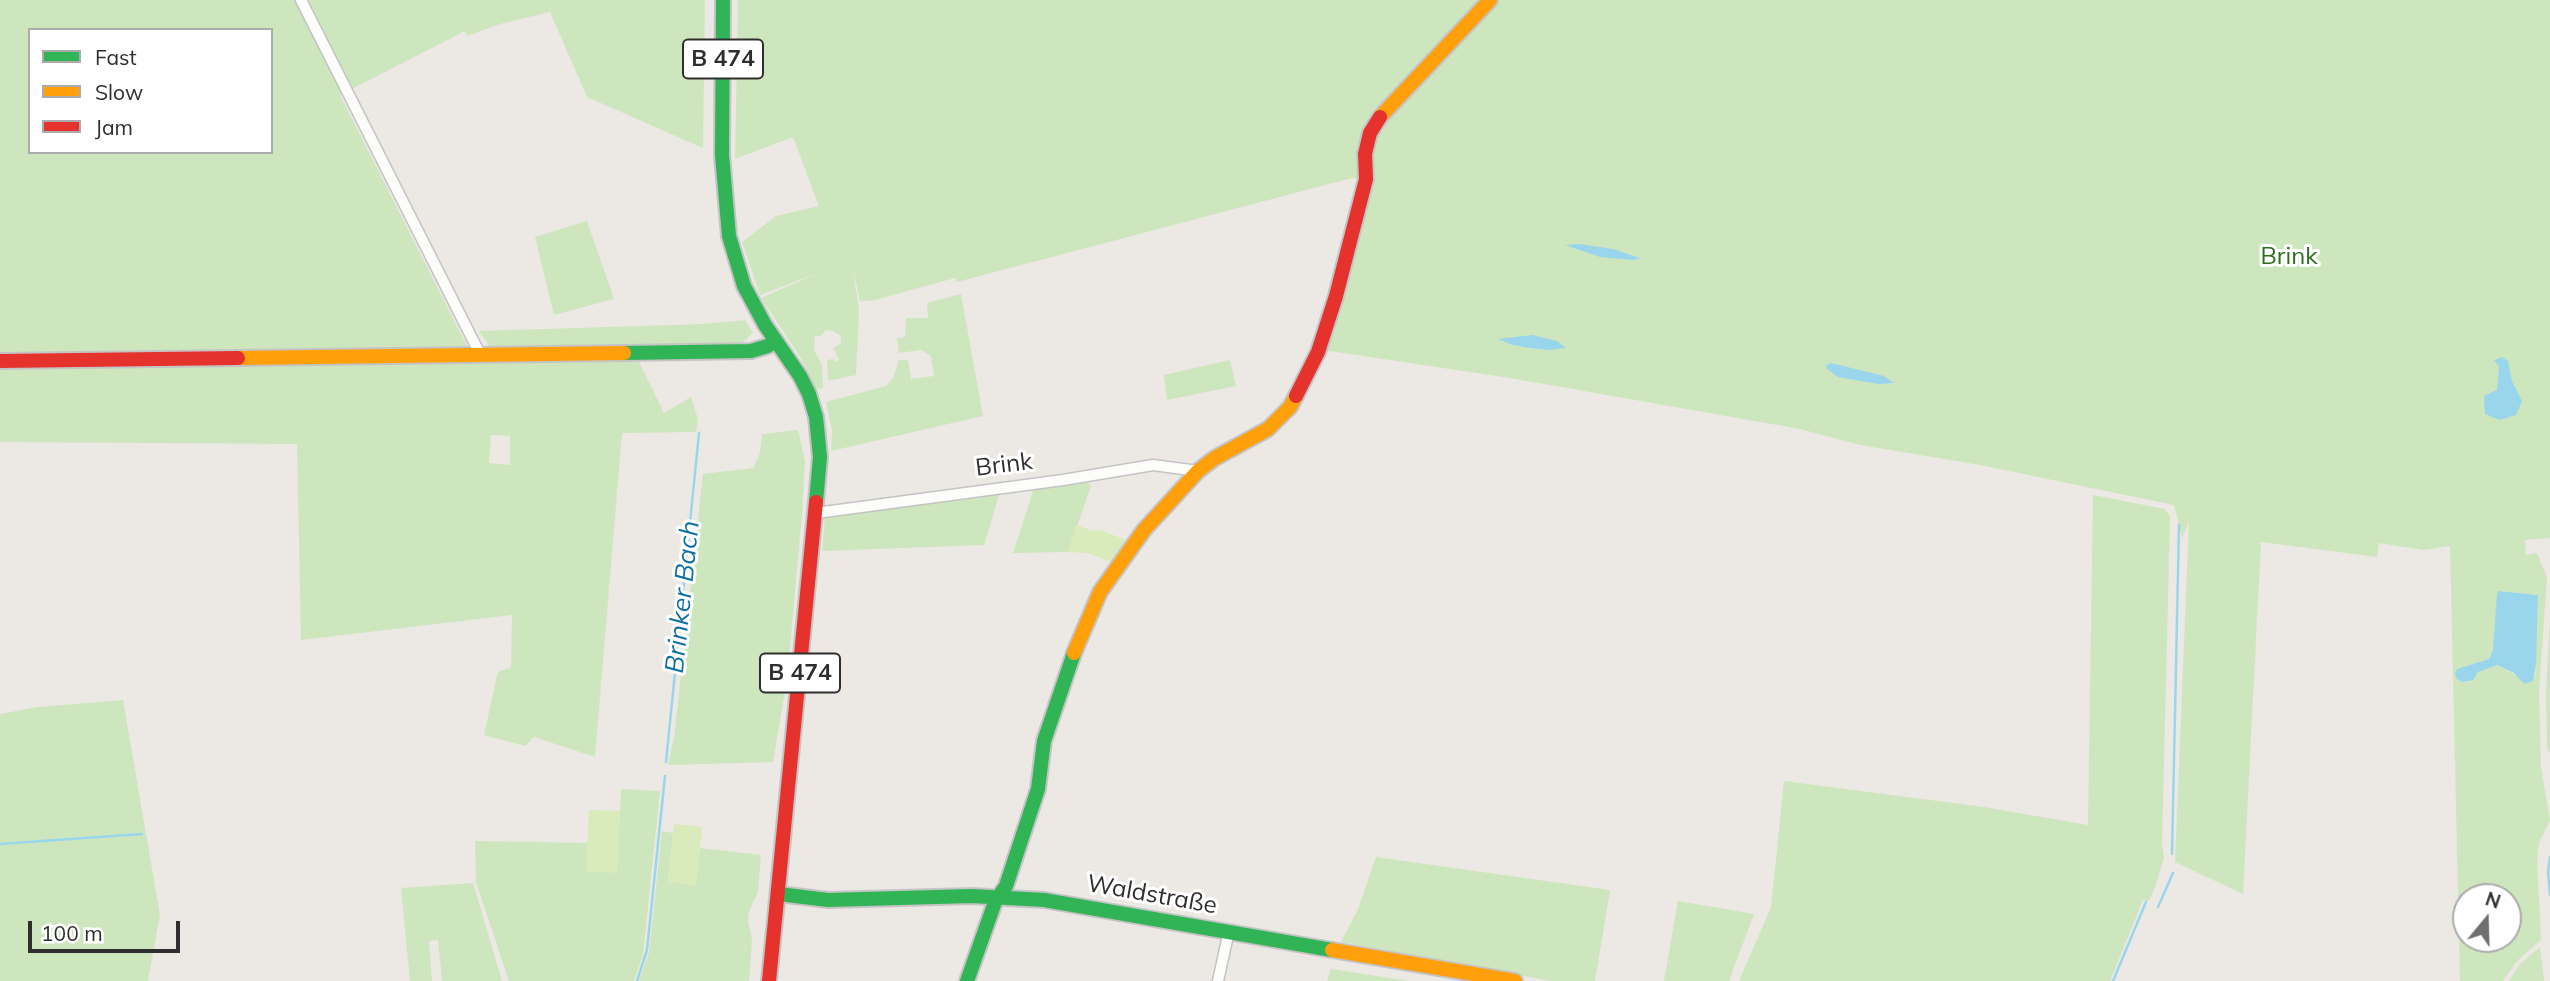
<!DOCTYPE html>
<meta charset="utf-8">
<style>
body{margin:0}
#map{position:relative;width:2550px;height:981px;overflow:hidden;background:#ece8e4;font-family:Mulish,sans-serif}
canvas{display:block}
.legend{position:absolute;left:28px;top:28px;width:245px;height:126px;box-sizing:border-box;background:#fff;border:2px solid #ababab;margin:0;padding:9px 12px;list-style:none;font-size:21px;color:#2e2e2e}
.legend li{display:flex;align-items:center;gap:14px;height:35px}
.legend b{width:35px;border:2px solid #ababab}
.north{position:absolute;left:2452px;top:883px;width:70px;height:70px;box-sizing:border-box;background:#fff;border:2px solid #ababab;border-radius:50%;rotate:19deg;font-size:19px;font-weight:700;line-height:28px;text-align:center;color:#2e2e2e}
.north::after{content:'';display:block;margin:auto;width:24px;height:32px;background:#706f6e;clip-path:polygon(50% 0,100% 100%,50% 72%,0 100%)}
.scale{position:absolute;left:28px;top:921px;width:152px;height:32px;box-sizing:border-box;border:4px solid #2e2e2e;border-top:0;padding-left:9px;font-size:21px;line-height:24px;white-space:nowrap;color:#2e2e2e;-webkit-text-stroke:5px #fff;paint-order:stroke}
</style>
<div id="map">
<canvas width="2550" height="981"></canvas>
<ul class="legend">
<li><b style="height:9px;background:#30b455"></b>Fast</li>
<li><b style="height:9px;background:#ff9f0a"></b>Slow</li>
<li><b style="height:9px;background:#e5322d"></b>Jam</li>
</ul>
<div class="north">N</div>
<div class="scale">100 m</div>
</div>
<script>
const ctx = document.querySelector('canvas').getContext('2d');
ctx.lineJoin = 'round';
function fill(path, color) { ctx.fillStyle = color; ctx.fill(path, 'evenodd'); }
const toPath = rows => new Path2D(rows.map(r => 'M' + r).join(''));
function strokePath(path, color, width, dash) { ctx.strokeStyle = color; ctx.lineWidth = width; ctx.lineCap = dash ? 'butt' : 'round'; ctx.setLineDash(dash || []); ctx.stroke(path); }
function drawText(font, color, halo, rows, align = 'center') {
  ctx.font = font + ' Mulish,sans-serif'; ctx.lineWidth = 6; ctx.setLineDash([]); ctx.textBaseline = 'middle'; ctx.strokeStyle = halo; ctx.fillStyle = color; for (const [text, x, y, turn = 0] of rows) {
    ctx.save(); ctx.translate(x, y); ctx.rotate((+turn || 0) * Math.PI / 180); ctx.textAlign = isNaN(turn) ? turn : align; if (halo) ctx.strokeText(text, 0, 0); ctx.fillText(text, 0, 0); ctx.restore();
  }
}
fill(toPath([
 [0,0,705,0,703,148,587,97,550,12,500,24,467,36,465,31,340,95,469,350,0,355],
 [30,30,271,30,271,152,30,152],
 [738,0,1484,0,1389,97,1359,179,1352,178,957,282,955,278,875,300,860,301,853,269,859,310,856,375,828,381,827,360,833,359,836,362,839,359,833,348,841,343,841,336,833,331,826,330,821,336,815,336,814,350,822,365,823,388,814,389,810,375,799,355,761,298,818,273,760,295,742,242,776,216,819,206,793,137,735,159],
 [1496,0,2550,0,2550,538,2525,540,2526,555,2537,553,2547,578,2539,691,2541,767,2550,820,2539,843,2537,860,2541,940,2517,961,2503,981,2460,981,2450,546,2423,550,2379,543,2377,557,2261,542,2243,894,2175,862,2189,522,2182,538,2174,505,1980,465,1860,445,1800,429,1510,378,1323,350,1348,281,1363,199,1374,126],
 [2499,591,2538,595,2535,676,2521,678,2497,665,2477,672,2468,682,2462,682,2457,679,2458,669,2489,659,2493,650],
 [2466,897,2508,897,2508,939,2466,939],
 [587,221,614,299,554,315,535,237],
 [961,294,983,416,831,451,832,430,826,402,886,386,893,378,899,360,908,360,911,379,934,376,931,356,921,350,899,353,897,338,905,337,906,318,928,318,927,303],
 [745,320,753,333,741,344,492,350,479,331,704,324],
 [638,360,664,413,691,397,698,419,696,432,622,433,595,757,534,737,525,746,484,735,497,675,500,671,511,668,512,615,301,640,297,444,0,442,0,368],
 [491,435,510,436,510,465,489,463],
 [1230,360,1236,386,1167,400,1164,375],
 [798,430,805,461,802,514,787,680,773,762,668,765,674,738,703,474,753,468,760,453,762,434],
 [1087,481,1091,486,1068,552,1013,553,1034,488],
 [1000,492,984,545,822,551,825,516],
 [2093,495,2165,509,2170,516,2162,844,2164,858,2154,890,2149,901,2143,900,2110,981,1739,981,1771,907,1784,781,1984,807,2088,825],
 [2550,616,2550,752,2548,751,2547,746,2546,691],
 [123,700,160,915,148,981,0,981,0,714,38,707],
 [621,789,660,791,643,955,634,981,509,981,476,882,475,841,587,843,587,871,617,872],
 [662,831,673,833,668,882,695,885,700,848,761,855,758,892,749,911,748,921,752,939,749,981,639,981,649,952],
 [1376,857,1610,890,1595,981,1551,981,1341,942,1358,909],
 [473,883,502,981,442,981,438,940,429,941,432,981,410,981,401,888],
 [1678,901,1754,914,1729,981,1664,981],
 [2540,947,2544,981,2509,981,2520,964],
 [1331,969,1409,981,1327,981]
]), '#cee6be');
fill(toPath([
 [1076,525,1093,531,1100,530,1131,542,1115,563,1087,553,1068,552],
 [589,810,620,811,617,873,586,871],
 [674,824,702,827,696,886,668,882]
]), '#d9eabb');
fill(toPath([
 [1580,244,1613,249,1640,258,1633,260,1600,257,1565,245],
 [1532,335,1557,341,1566,348,1549,350,1530,348,1513,345,1498,339],
 [2502,357,2508,361,2512,381,2522,401,2516,415,2500,420,2485,414,2484,396,2497,390,2499,367,2494,360],
 [1831,363,1884,376,1894,383,1878,384,1838,377,1827,369,1826,365],
 [2499,591,2538,595,2536,664,2533,681,2524,684,2514,673,2497,665,2478,672,2473,680,2462,682,2457,679,2455,674,2457,669,2489,659,2493,650,2497,594]
]), '#99d6ec');
strokePath(toPath([
 [666,762,699,433],
 [0,844,142,834],
 [2172,854,2179,525],
 [2550,857,2548,871,2550,895],
 [2158,907,2173,873],
 [637,981,647,950,665,776],
 [2113,981,2146,902]
]), '#99d6ec', 2.5);
const street = toPath([
 [301,0,481,356],
 [816,513,1063,480,1153,465,1198,471],
 [1218,981,1229,931]
]);
const fast = toPath([
 [723,0,722,155,729,236,744,286,765,325,800,376,809,394,816,417,820,457,816,502],
 [624,353,751,351,768,346,775,340],
 [779,894,828,900,972,896,1044,900,1332,950],
 [967,981,995,902,1006,886,1038,789,1044,741,1074,653]
]);
const slow = toPath([
 [1380,117,1490,0],
 [238,358,624,353],
 [1074,653,1100,592,1144,530,1198,471,1215,458,1268,429,1290,407,1296,396],
 [1332,950,1515,981]
]);
const jam = toPath([
 [0,361,238,358],
 [1296,396,1318,352,1336,296,1366,179,1365,154,1370,133,1380,117],
 [769,981,816,502]
]);
strokePath(street, '#c5c4c5', 13);
strokePath(fast, '#c5c4c5', 18);
strokePath(slow, '#c5c4c5', 18);
strokePath(jam, '#c5c4c5', 18);
strokePath(street, '#fcfcfb', 10);
strokePath(fast, '#30b455', 14);
strokePath(slow, '#ff9f0a', 14);
strokePath(jam, '#e5322d', 14);
for (const [x, y, w] of [
 [723,59,80],
 [800,673,80]
]) { const box = new Path2D(); box.roundRect(x - w / 2, y - 19.5, w, 39, 5); ctx.fillStyle = '#fff'; ctx.fill(box); strokePath(box, '#2e2e2e', 2); }
drawText('bold 23px', '#2e2e2e', null, [
 ["B 474",723,59],
 ["B 474",800,673]
]);
drawText('24px', '#2c6e1b', '#fff', [
 ["Brink",2289,257]
]);
drawText('24px', '#2e2e2e', '#fff', [
 ["Brink",1004,465,-7],
 ["Waldstraße",1152,895,10]
]);
drawText('italic 26px', '#0d6fa3', '#fff', [
 ["Brinker Bach",683,597,-84]
]);
</script>
